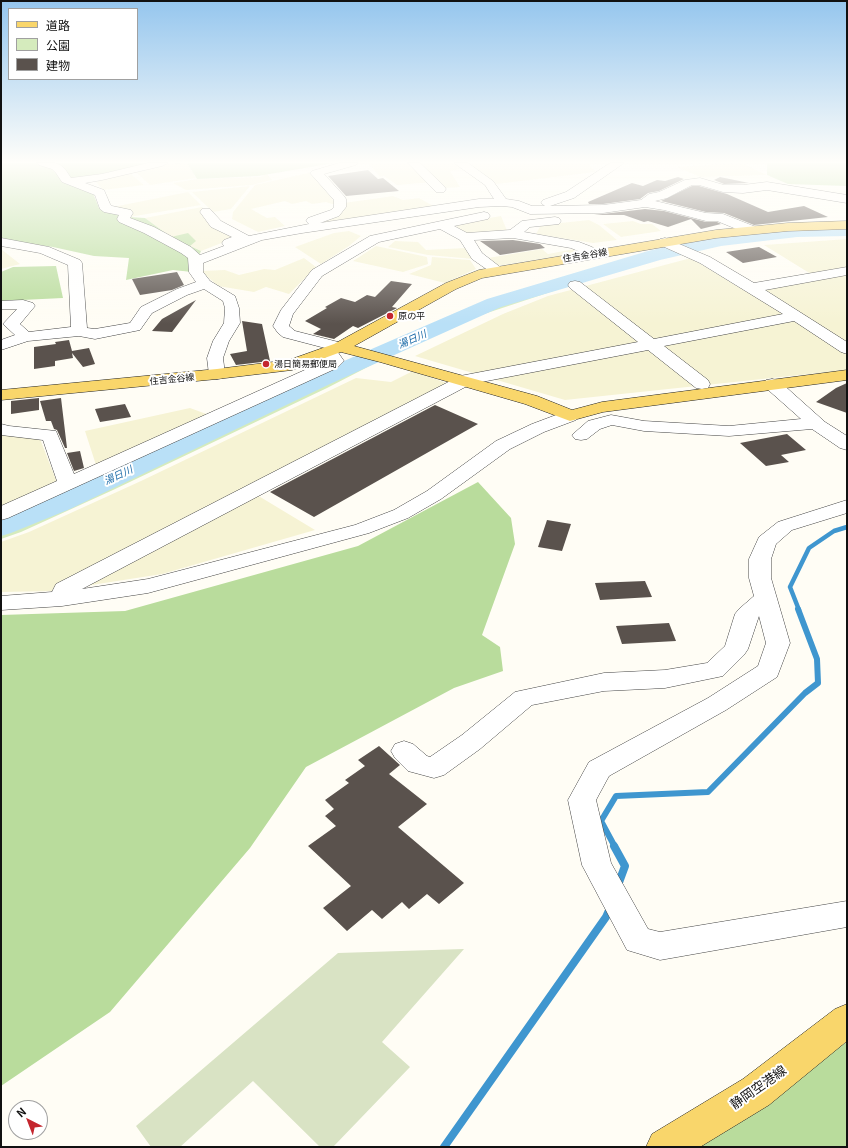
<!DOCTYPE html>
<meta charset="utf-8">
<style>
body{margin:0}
#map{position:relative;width:848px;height:1148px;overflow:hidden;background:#fffdf5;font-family:Georgia,"Noto Sans JP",serif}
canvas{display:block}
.frame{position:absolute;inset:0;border:2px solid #111;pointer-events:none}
.legend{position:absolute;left:8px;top:8px;width:130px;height:72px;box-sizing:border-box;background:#fff;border:1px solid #a0a0a0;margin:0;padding:5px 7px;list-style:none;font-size:12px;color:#111}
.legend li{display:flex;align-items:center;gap:8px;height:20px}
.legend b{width:20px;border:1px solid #a0a0a0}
.north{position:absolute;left:8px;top:1100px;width:40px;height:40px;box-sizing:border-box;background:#fff;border:1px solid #a0a0a0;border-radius:50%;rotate:318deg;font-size:11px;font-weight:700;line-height:16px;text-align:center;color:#111}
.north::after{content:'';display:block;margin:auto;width:14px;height:18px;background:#c4262e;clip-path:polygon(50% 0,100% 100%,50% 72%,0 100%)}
</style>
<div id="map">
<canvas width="848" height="1148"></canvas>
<div class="frame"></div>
<ul class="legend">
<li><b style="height:5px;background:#f9d66b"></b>道路</li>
<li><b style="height:11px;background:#d5ebbd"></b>公園</li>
<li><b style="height:11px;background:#5a524d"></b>建物</li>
</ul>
<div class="north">N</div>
</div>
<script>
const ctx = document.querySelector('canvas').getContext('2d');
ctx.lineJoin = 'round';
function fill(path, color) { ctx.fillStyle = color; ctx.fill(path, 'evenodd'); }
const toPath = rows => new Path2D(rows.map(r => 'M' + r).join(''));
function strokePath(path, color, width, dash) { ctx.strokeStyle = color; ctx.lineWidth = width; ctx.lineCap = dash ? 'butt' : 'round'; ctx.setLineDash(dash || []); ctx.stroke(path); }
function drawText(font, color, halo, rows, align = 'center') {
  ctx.font = font + ' Georgia,"Noto Sans JP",serif'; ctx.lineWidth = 4; ctx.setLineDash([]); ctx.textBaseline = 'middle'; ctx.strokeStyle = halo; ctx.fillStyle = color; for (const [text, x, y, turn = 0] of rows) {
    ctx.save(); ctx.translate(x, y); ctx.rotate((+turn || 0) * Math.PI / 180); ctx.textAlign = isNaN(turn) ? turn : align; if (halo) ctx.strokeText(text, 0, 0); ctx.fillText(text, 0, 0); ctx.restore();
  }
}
fill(toPath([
 [184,163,187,163,196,178,150,185,136,172,131,174,144,185,103,190,96,182,155,164],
 [368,163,456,163,466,168,450,171,460,187,444,188,433,182,397,185,384,176,380,177],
 [464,163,587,163,596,172,496,184],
 [741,163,767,175,700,177,677,167],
 [312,172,336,204,332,204,326,202,312,204,306,201,292,204,285,201,251,209,267,218,275,217,285,226,258,232,232,219,233,212,255,185],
 [267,174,272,180,252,185,186,190,173,183,197,179,260,177],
 [250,186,231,209,213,212,192,192],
 [188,192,201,205,129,217,113,207],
 [393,196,403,200,419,198,435,207,309,226,344,203],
 [202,207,210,224,237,237,201,251,171,237,145,218],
 [501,216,508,233,465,234,454,224],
 [589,220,599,225,617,240,593,243,536,234,541,225],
 [633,221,641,224,652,224,661,231,621,237,603,224],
 [349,231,361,236,349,246,321,264,295,247,334,233],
 [847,239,847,370,565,400,415,356,503,314,548,296,691,258,745,291,819,279,764,245],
 [395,241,418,242,426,250,466,248,474,259,428,255,388,247],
 [376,246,427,257,428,264,403,272,353,261],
 [580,248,584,252,497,266,488,258,542,249,548,254],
 [1,249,20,264,1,269],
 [432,257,470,260,476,269,445,283,409,274,431,265],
 [304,258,316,267,289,294,266,287,254,292,218,286,201,271,225,270,239,275,264,269,275,270],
 [413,371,452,385,247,489,315,530,162,574,53,591,1,592,1,542,29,532,141,481,356,378,391,382],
 [190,408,209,415,96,465,85,431],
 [1,434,40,439,58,485,1,508]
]), '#f6f3d4');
fill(toPath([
 [847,228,847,234,807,234,754,239,677,253,626,267,472,318,391,355,327,388,113,490,21,532,1,539,1,518,485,302,655,250,705,238,756,231]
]), '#d5ebbd');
fill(toPath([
 [1,163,184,163,155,164,73,179,93,193,99,208,129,217,145,218,171,237,188,233,196,241,190,246,201,251,192,272,173,270,126,280,129,258,94,256,53,247,1,240],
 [187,163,334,163,258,176,197,179],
 [767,163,847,163,847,186,788,184,767,175],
 [56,266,63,298,1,301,1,272,13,267],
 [478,482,511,518,515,544,482,635,500,647,503,671,454,688,306,767,250,848,110,1012,1,1086,1,615,125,611,358,546],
 [847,1042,847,1147,685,1147]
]), '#b9dc9c');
fill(toPath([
 [464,949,382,1042,410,1067,333,1147,320,1147,253,1081,180,1147,151,1147,136,1126,338,953]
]), '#d9e3c4');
strokePath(toPath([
 [799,610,790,587,809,548,834,531,847,527]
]), '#3f96cf', 4.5);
strokePath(toPath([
 [615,847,601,821,616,796,708,792,805,693,818,683,817,659,798,609]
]), '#3f96cf', 6);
strokePath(toPath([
 [614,846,625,866,618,885],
 [444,1147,606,917,610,908]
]), '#3f96cf', 8);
fill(toPath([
 [847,226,847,236,797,237,721,246,660,260,501,307,330,384,70,509,11,533,1,536,1,517,50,497,314,374,487,299,648,251,721,234,797,227,847,226]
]), '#b9e0f7');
fill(toPath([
 [368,170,378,179,383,178,399,191,346,196,328,176],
 [678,177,684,179,659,191,648,193,640,199,603,204,589,204,588,202,632,183,643,186,657,180,665,181],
 [720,177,749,183,724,184,714,180],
 [692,186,699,186,727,194,768,212,804,206,828,217,754,225,724,213,706,212,661,201],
 [645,209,664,211,706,222,717,222,721,224,701,229,691,219,668,227,648,221,644,222,624,215,594,215],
 [513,240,540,244,545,248,500,255,480,241],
 [759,247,777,257,743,263,726,252],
 [177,272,184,285,172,290,140,295,132,279],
 [391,281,412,284,392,307,397,308,358,328,353,326,334,339,313,334,321,329,305,321,327,308,325,307,341,298,355,302,367,295,375,297],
 [196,300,172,332,152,331,162,319],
 [242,321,262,324,270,361,236,365,230,354,247,351],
 [69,340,72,351,89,348,95,364,83,367,72,353,73,358,55,361,55,366,34,369,34,347,56,344,55,342],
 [847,383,847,413,816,402,836,388],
 [39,398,39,410,11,414,11,401],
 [61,398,67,448,65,448,57,430,54,429,51,421,46,421,40,401],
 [125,404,131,417,100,422,95,409],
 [435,405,478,424,314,517,270,492],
 [787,434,806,450,781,455,789,462,766,466,740,443],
 [80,451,84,468,74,471,67,453],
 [547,520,571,524,562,551,538,547],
 [645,581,652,597,600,600,595,583],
 [669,623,676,641,622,644,616,626],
 [379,746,400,765,389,774,427,804,398,827,464,883,439,904,427,894,409,909,402,902,382,919,372,910,347,931,323,908,351,886,308,846,336,826,325,816,334,809,325,800,349,783,345,780,365,766,358,760]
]), '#5a524d');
const minor = toPath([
 [37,163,55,163,60,165,65,169,71,178,102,174,148,163,168,163,162,166,102,180,85,183,104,190,110,204,112,206,131,210,133,213,130,218,154,227,191,247,200,255,224,246,222,243,224,240,232,237,211,227,200,212,202,209,210,209,221,221,249,236,309,224,306,221,308,218,331,210,334,207,334,200,310,173,312,171,339,163,358,163,356,165,324,174,344,196,346,199,346,207,339,216,320,223,479,199,494,199,485,185,454,163,468,163,493,181,506,199,519,201,532,206,545,206,541,203,543,200,566,192,610,163,624,163,574,198,550,206,603,205,641,200,649,194,659,192,685,180,700,178,724,185,743,185,767,182,847,195,847,203,767,190,743,193,723,192,699,185,692,185,667,198,655,201,706,213,723,214,756,227,757,230,756,233,746,233,717,221,706,221,664,210,645,207,603,213,530,214,512,207,502,206,479,207,302,233,262,240,203,263,203,272,210,281,235,296,239,308,240,323,229,341,223,358,225,374,223,378,217,379,211,378,209,374,207,358,213,341,224,323,225,308,223,301,204,289,187,295,152,313,140,330,95,339,79,336,28,341,1,350,1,340,15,335,3,324,17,309,1,309,1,301,23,300,33,303,35,306,20,324,29,332,71,327,68,265,40,253,1,246,1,238,49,247,80,260,82,263,87,328,95,329,130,323,141,307,177,289,196,282,189,272,188,258,181,253,144,233,119,222,117,219,119,215,104,212,100,209,95,195,62,182,56,173,52,169,39,165,37,163],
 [408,163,420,163,444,186,446,189,444,192,436,192,408,163],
 [484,212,488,213,490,216,488,219,454,226,467,233,510,230,522,221,555,217,559,218,561,221,559,224,530,227,524,232,579,242,592,247,601,254,599,257,594,258,571,248,513,238,474,240,482,253,504,270,502,273,497,274,492,273,472,259,460,240,440,229,379,242,322,276,293,314,289,326,295,331,346,344,348,347,346,350,337,351,344,361,337,368,8,518,1,520,1,506,57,481,43,440,1,435,1,424,9,426,56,431,74,474,327,360,321,352,325,348,283,337,278,333,273,326,281,310,312,270,370,236,484,212],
 [665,238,710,257,754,283,847,267,847,275,765,290,847,342,847,354,841,352,794,321,664,346,708,380,710,384,708,388,702,389,696,388,648,350,471,384,82,589,148,579,355,525,394,510,427,491,496,441,532,424,564,412,570,411,576,412,579,416,576,420,544,432,510,449,441,499,408,518,369,533,148,593,62,606,1,610,1,596,52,592,56,584,460,376,638,342,570,288,568,285,570,282,575,281,580,282,654,339,783,314,700,263,660,245,658,242,660,239,665,238],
 [772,379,778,380,825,422,847,436,847,450,840,448,812,429,729,436,644,431,612,425,600,429,587,439,581,440,575,439,572,435,588,421,611,415,644,421,729,426,801,419,766,388,764,384,766,380,772,379],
 [847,500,847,513,792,530,776,544,771,559,771,578,790,643,777,677,726,710,609,776,596,800,611,863,648,929,660,932,847,901,847,927,660,960,627,950,582,865,568,800,589,762,708,698,758,666,766,643,759,616,748,649,744,655,723,676,665,688,604,691,532,705,480,749,444,775,434,778,408,771,395,758,391,751,395,744,404,741,413,744,427,756,430,757,462,735,515,692,604,673,665,670,707,663,725,646,735,614,739,609,754,596,749,578,749,559,759,537,778,522,847,500]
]);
const major = toPath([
 [847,221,847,229,788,231,716,238,482,278,456,289,354,346,537,396,572,410,602,402,847,370,847,380,603,412,570,421,525,404,380,362,341,352,292,370,217,379,1,400,1,390,217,369,289,360,334,344,446,283,479,270,716,230,788,223,847,221],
 [847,1004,847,1041,769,1105,700,1147,646,1147,652,1134,743,1079,835,1009,847,1004]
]);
strokePath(minor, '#444', 1);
strokePath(major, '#222', 1);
fill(minor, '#fff');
fill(major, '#f9d66b');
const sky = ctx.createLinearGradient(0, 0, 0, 324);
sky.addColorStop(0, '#95c6ee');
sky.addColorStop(0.5, '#fffefa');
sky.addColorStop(1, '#fffefa00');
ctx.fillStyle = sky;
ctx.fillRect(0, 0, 848, 324);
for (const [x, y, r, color] of [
 [390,316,4,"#c4262e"],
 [266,364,4,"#c4262e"]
]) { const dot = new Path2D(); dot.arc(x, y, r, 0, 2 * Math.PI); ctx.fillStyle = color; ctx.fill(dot); strokePath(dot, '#fff', 1.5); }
drawText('9px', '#111', '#fff', [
 ["住吉金谷線",585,255,-9],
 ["住吉金谷線",172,379,-6]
]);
drawText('9px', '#111', '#fff', [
 ["原の平",398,316],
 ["湯日簡易郵便局",274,364]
], 'left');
drawText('italic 10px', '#1768a6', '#fff', [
 ["湯日川",412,339,-24],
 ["湯日川",118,475,-25]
]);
drawText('13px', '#111', '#fff', [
 ["静岡空港線",758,1087,-35]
]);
</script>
